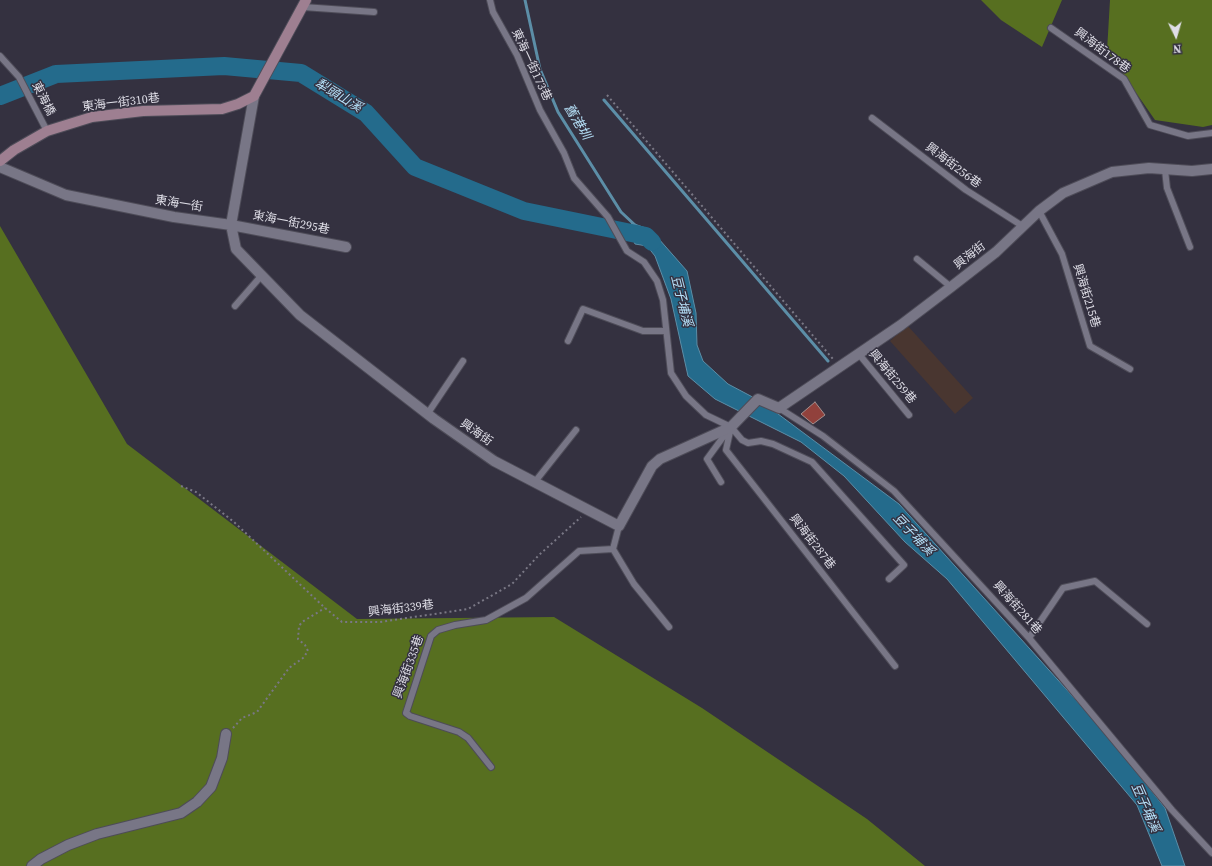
<!DOCTYPE html>
<meta charset="utf-8">
<style>
body{margin:0}
#map{position:relative;width:1212px;height:866px;overflow:hidden;background:#343140;font-family:"Source Serif 4",serif}
canvas{display:block}
.north{position:absolute;left:1156px;top:16px;width:40px;height:40px;-webkit-text-stroke:3px #343140;paint-order:stroke;rotate:175deg;font-size:11px;font-weight:700;line-height:16px;text-align:center;color:#dfdee7}
.north::after{content:'';display:block;margin:auto;width:14px;height:18px;background:#dfdee7;clip-path:polygon(50% 0,100% 100%,50% 72%,0 100%)}
</style>
<div id="map">
<canvas width="1212" height="866"></canvas>
<div class="north">N</div>
</div>
<script>
const ctx = document.querySelector('canvas').getContext('2d');
ctx.lineJoin = 'round';
function fill(path, color) { ctx.fillStyle = color; ctx.fill(path, 'evenodd'); }
const toPath = rows => new Path2D(rows.map(r => 'M' + r).join(''));
function strokePath(path, color, width, dash) { ctx.strokeStyle = color; ctx.lineWidth = width; ctx.lineCap = dash ? 'butt' : 'round'; ctx.setLineDash(dash || []); ctx.stroke(path); }
function drawText(font, color, halo, rows, align = 'center') {
  ctx.font = font + ' "Source Serif 4","Noto Sans TC",serif'; ctx.lineWidth = 3; ctx.setLineDash([]); ctx.textBaseline = 'middle'; ctx.strokeStyle = halo; ctx.fillStyle = color; for (const [text, x, y, turn = 0] of rows) {
    ctx.save(); ctx.translate(x, y); ctx.rotate((+turn || 0) * Math.PI / 180); ctx.textAlign = isNaN(turn) ? turn : align; if (halo) ctx.strokeText(text, 0, 0); ctx.fillText(text, 0, 0); ctx.restore();
  }
}
fill(toPath([
 [907,325,973,398,955,414,890,341]
]), '#493630');
fill(toPath([
 [981,0,1062,0,1042,47,1001,20],
 [1110,0,1212,0,1212,125,1203,127,1155,120,1107,51],
 [0,226,127,444,357,619,554,617,702,708,867,819,925,866,0,866]
]), '#576f20');
const water = toPath([
 [632,223,651,230,687,271,696,313,697,345,703,361,728,384,762,402,899,504,1104,731,1165,808,1185,866,1162,866,1137,805,947,579,905,542,844,476,801,442,715,399,688,376,671,299,655,256,647,246,635,244,628,229,632,223]
]);
fill(water, '#246b8c');
strokePath(water, '#5c8ea7', 1);
strokePath(toPath([
 [525,0,540,69,558,112,621,212,636,226],
 [604,100,828,361]
]), '#5c8ea7', 3);
strokePath(toPath([
 [0,96,56,74,224,66,301,73,366,113,415,167,524,211,646,236,652,242]
]), '#246b8c', 18);
const building = toPath([
 [815,402,825,415,813,424,801,414,815,402]
]);
fill(building, '#91413c');
strokePath(building, '#a48f8d', 1);
const lane = toPath([
 [490,0,493,12,517,55,540,110,564,153,574,178,608,217,627,251,644,262,657,281,663,300,671,373,686,396,706,415,731,427,742,440,748,443,761,441,773,444,812,462,904,565,889,579],
 [303,7,374,12],
 [1051,28,1124,79,1150,125,1188,136,1212,133],
 [0,56,19,77,47,131],
 [872,118,966,190,1024,227],
 [1165,170,1167,188,1190,247],
 [1039,211,1062,254,1090,346,1130,369],
 [917,259,951,287],
 [235,306,262,275],
 [568,341,583,309,643,331,666,331],
 [858,353,909,415],
 [779,408,823,436,894,491,1029,638,1172,810,1212,853],
 [428,413,463,361],
 [731,427,726,450,895,666],
 [721,482,707,459,729,429],
 [534,483,576,430],
 [619,526,613,549,634,584,669,627],
 [1029,638,1063,588,1095,581,1147,624],
 [491,767,468,738,459,732,410,716,406,713,431,636,438,630,455,625,486,620,526,598,579,551,613,549]
]);
const street = toPath([
 [254,96,231,225,236,249,300,315,434,419,494,461,619,526,652,466,660,459,731,427,758,399,779,408,901,325,951,287,996,252,1039,211,1063,193,1112,172,1149,168,1192,171,1212,169],
 [0,167,66,195,174,217,231,225,346,247],
 [32,866,41,859,68,845,97,834,181,813,197,802,211,787,222,758,226,734]
]);
const secondary = toPath([
 [0,161,14,150,47,131,92,117,143,111,222,109,238,104,254,96,306,0]
]);
strokePath(lane, '#4e4c58', 8);
strokePath(street, '#4e4c58', 12);
strokePath(secondary, '#4e4c58', 12);
strokePath(toPath([
 [607,95,833,359],
 [181,486,196,492,234,522,325,608,342,622,380,622,468,609,512,584,539,555,581,517],
 [233,728,242,718,257,712,289,668,303,658,308,651,305,645,298,639,299,626,302,622,325,608]
]), '#7a7885', 2, [2, 3]);
strokePath(lane, '#787686', 6);
strokePath(street, '#787686', 10);
strokePath(secondary, '#9e7f91', 10);
drawText('12px', '#dfdee7', '#343140', [
 ["興海街178巷",1102,51,37],
 ["東海一街173巷",531,65,65],
 ["東海橋",43,99,63],
 ["東海一街310巷",121,103,-7],
 ["興海街256巷",953,166,37],
 ["東海一街",179,204,9],
 ["東海一街295巷",291,223,11],
 ["興海街",970,256,-38],
 ["興海街215巷",1086,296,73],
 ["興海街259巷",892,377,50],
 ["興海街",476,433,35],
 ["興海街287巷",812,542,52],
 ["興海街281巷",1017,608,48],
 ["興海街339巷",401,609,-7],
 ["興海街335巷",409,667,-70]
]);
drawText('italic 13px', '#b6e1f9', '#343140', [
 ["犁頭山溪",338,96,31],
 ["舊港圳",577,122,59],
 ["豆子埔溪",681,301,76],
 ["豆子埔溪",913,535,46],
 ["豆子埔溪",1145,808,66]
]);
</script>
